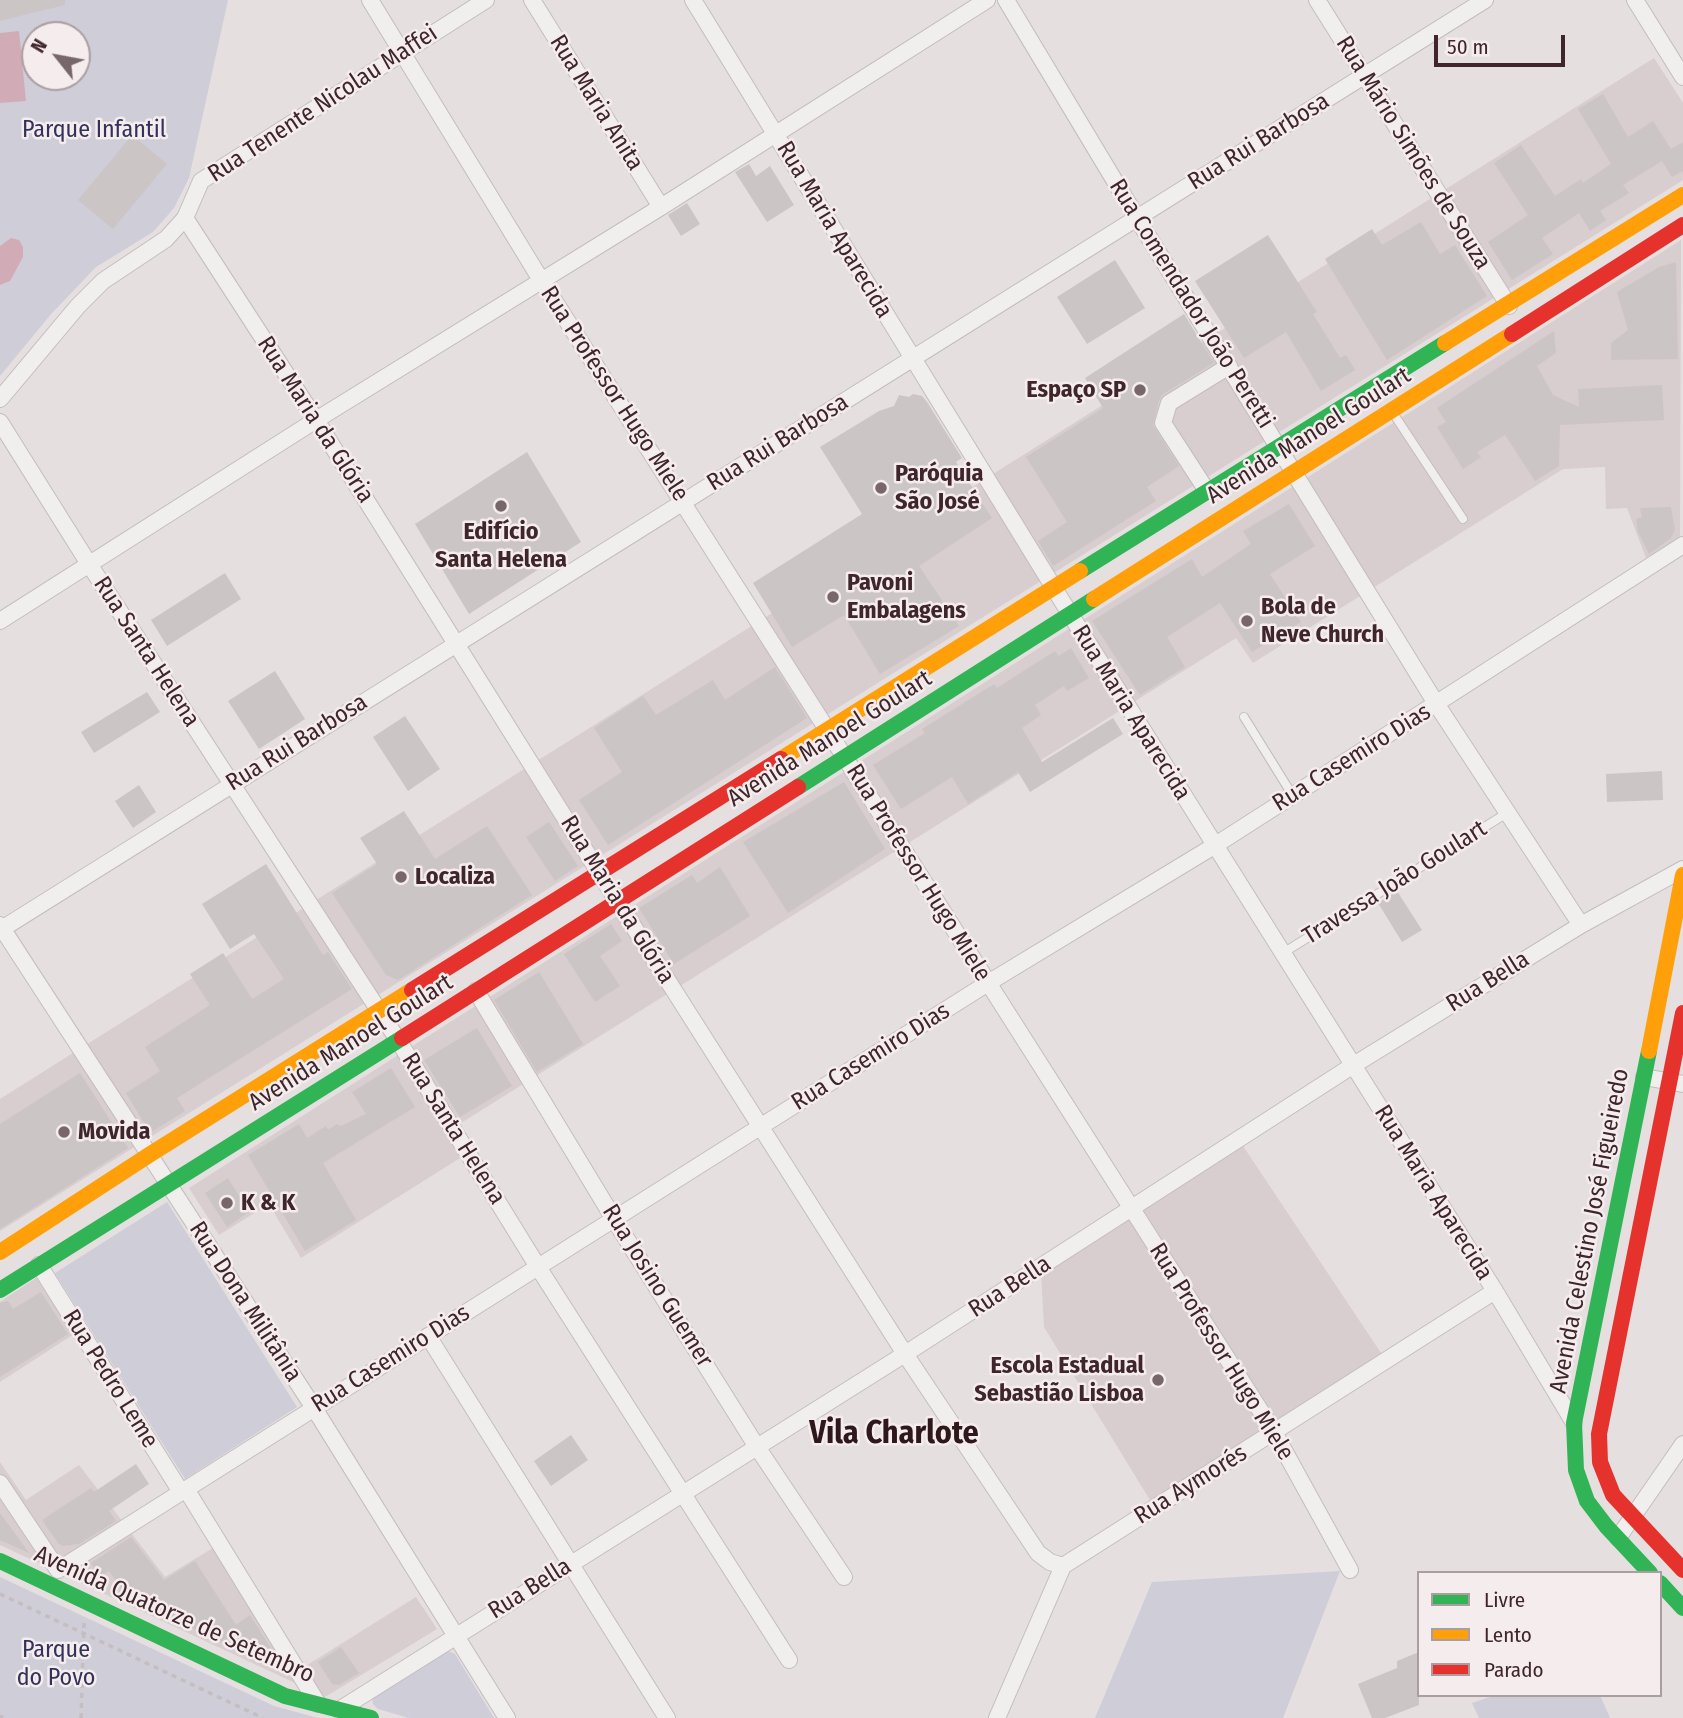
<!DOCTYPE html>
<meta charset="utf-8">
<style>
body{margin:0}
#map{position:relative;width:1683px;height:1718px;overflow:hidden;background:#e5dfe0;font-family:"Fira Sans Condensed",sans-serif}
canvas{display:block}
.legend{position:absolute;left:1417px;top:1571px;width:245px;height:126px;box-sizing:border-box;background:#f5ecee;border:2px solid #ac9da0;margin:0;padding:9px 12px;list-style:none;font-size:21px;color:#3e262a}
.legend li{display:flex;align-items:center;gap:14px;height:35px}
.legend b{width:35px;border:2px solid #ac9da0}
.north{position:absolute;left:21px;top:21px;width:70px;height:70px;box-sizing:border-box;background:#f5ecee;border:2px solid #ac9da0;border-radius:50%;rotate:301deg;font-size:19px;font-weight:700;line-height:28px;text-align:center;color:#3e262a}
.north::after{content:'';display:block;margin:auto;width:24px;height:32px;background:#78676a;clip-path:polygon(50% 0,100% 100%,50% 72%,0 100%)}
.scale{position:absolute;left:1434px;top:35px;width:131px;height:32px;box-sizing:border-box;border:4px solid #3e262a;border-top:0;padding-left:9px;font-size:21px;line-height:24px;white-space:nowrap;color:#3e262a;-webkit-text-stroke:5px #f5ecee;paint-order:stroke}
</style>
<div id="map">
<canvas width="1683" height="1718"></canvas>
<ul class="legend">
<li><b style="height:9px;background:#30b455"></b>Livre</li>
<li><b style="height:9px;background:#ff9f0a"></b>Lento</li>
<li><b style="height:9px;background:#e5322d"></b>Parado</li>
</ul>
<div class="north">N</div>
<div class="scale">50 m</div>
</div>
<script>
const ctx = document.querySelector('canvas').getContext('2d');
ctx.lineJoin = 'round';
function fill(path, color) { ctx.fillStyle = color; ctx.fill(path, 'evenodd'); }
const toPath = rows => new Path2D(rows.map(r => 'M' + r).join(''));
function strokePath(path, color, width, dash) { ctx.strokeStyle = color; ctx.lineWidth = width; ctx.lineCap = dash ? 'butt' : 'round'; ctx.setLineDash(dash || []); ctx.stroke(path); }
function drawText(font, color, halo, rows, align = 'center') {
  ctx.font = font + ' "Fira Sans Condensed",sans-serif'; ctx.lineWidth = 5; ctx.setLineDash([]); ctx.textBaseline = 'middle'; ctx.strokeStyle = halo; ctx.fillStyle = color; for (const [text, x, y, turn = 0] of rows) {
    ctx.save(); ctx.translate(x, y); ctx.rotate((+turn || 0) * Math.PI / 180); ctx.textAlign = isNaN(turn) ? turn : align; if (halo) ctx.strokeText(text, 0, 0); ctx.fillText(text, 0, 0); ctx.restore();
  }
}
fill(toPath([
 [1654,58,1683,103,1683,180,0,1231,0,1099],
 [1681,240,1680,540,1646,558,1627,508,1606,509,1605,467,1563,469,1253,663,1236,638,445,1133,460,1158,301,1258,269,1204,219,1235,189,1188],
 [1241,1143,1385,1359,1153,1505,1044,1327,1041,1271],
 [36,1278,74,1334,0,1382,0,1302],
 [0,1462,26,1500,79,1465,165,1577,213,1548,293,1674,416,1597,437,1629,325,1697,0,1545]
]), '#d8cdcf');
fill(toPath([
 [0,0,228,0,189,178,174,208,153,232,96,267,52,313,0,376],
 [35,35,77,35,77,77,35,77],
 [167,1202,297,1407,185,1479,55,1273],
 [1340,1571,1283,1718,1095,1718,1152,1582],
 [0,1577,274,1706,318,1718,0,1718],
 [446,1650,455,1654,494,1718,409,1718,378,1709,373,1704,372,1696],
 [1496,1695,1600,1695,1610,1718,1479,1718,1472,1703]
]), '#cfcdd8');
fill(toPath([
 [19,31,26,101,0,103,0,33],
 [11,238,19,240,23,247,23,257,10,281,0,285,0,246]
]), '#d1acb7');
fill(toPath([
 [0,0,65,0,65,5,0,21],
 [1603,94,1628,137,1653,121,1671,149,1683,142,1683,171,1672,177,1662,161,1623,185,1629,193,1600,211,1606,220,1590,231,1579,213,1542,238,1553,254,1512,280,1488,242,1528,215,1494,163,1521,145,1555,196,1581,179,1583,183,1611,164,1578,109],
 [132,135,167,164,113,229,78,200],
 [749,164,756,176,770,166,794,205,767,222,735,172],
 [687,203,700,224,681,236,668,215],
 [1421,222,1440,254,1455,245,1487,296,1387,360,1325,259,1372,229,1382,245],
 [1268,235,1317,312,1313,314,1340,358,1346,355,1355,370,1321,391,1286,332,1244,358,1195,281],
 [1115,260,1145,308,1087,344,1057,297],
 [1676,262,1678,359,1611,360,1611,343,1628,330,1617,292,1659,267],
 [1184,314,1214,363,1163,394,1159,400,1153,425,1179,466,1147,487,1156,501,1053,566,1038,541,1067,522,1026,457,1103,408,1085,378],
 [1554,331,1556,353,1537,366,1553,395,1579,407,1578,389,1662,385,1664,420,1560,425,1559,466,1535,481,1505,435,1477,452,1481,457,1463,469,1437,427,1446,422,1437,408],
 [913,394,922,396,927,402,962,458,956,462,992,518,919,566,959,626,880,674,844,615,792,647,753,583,862,514,820,447,879,411,894,406,899,395,909,397],
 [527,452,581,542,469,614,415,524],
 [1289,504,1315,546,1270,574,1301,622,1252,652,1220,603,1167,637,1185,667,1140,695,1092,621,1192,559,1202,577,1251,544,1243,531],
 [1671,507,1675,530,1671,538,1649,554,1638,532,1636,519,1642,517,1640,508],
 [225,573,241,599,167,646,151,620],
 [1071,648,1089,678,1067,691,1064,686,1035,705,1041,715,1022,728,1042,762,1113,718,1123,734,1030,792,1018,772,968,804,952,777,901,809,873,765,925,733,922,729,994,684,997,688,1055,651,1059,656],
 [775,667,807,718,608,845,579,800,622,772,594,728,643,696,656,715,713,680,725,700],
 [275,671,305,719,259,749,228,701],
 [147,692,160,712,94,753,81,732],
 [405,716,440,769,408,791,373,737],
 [1662,771,1663,800,1607,802,1606,774],
 [844,782,885,849,788,913,743,842],
 [139,785,156,812,133,828,115,801],
 [404,811,435,859,487,826,532,895,398,980,386,975,332,893,377,864,360,838],
 [549,822,578,866,555,881,526,837],
 [266,864,323,955,328,952,352,989,177,1098,185,1111,150,1133,126,1093,160,1071,145,1047,210,1005,190,974,223,953,252,999,284,979,254,934,230,949,202,904],
 [720,867,750,916,674,964,639,908,692,875,697,883],
 [1397,891,1422,930,1402,942,1378,903],
 [611,924,622,941,600,956,620,986,595,1002,564,954],
 [539,972,583,1044,537,1072,494,1000],
 [477,1028,512,1086,460,1117,424,1060],
 [391,1068,415,1107,323,1163,356,1220,305,1251,248,1155,299,1124,307,1138,326,1126,328,1130,337,1124,341,1126,366,1114,352,1092],
 [80,1073,128,1148,0,1229,0,1124],
 [228,1178,249,1212,227,1227,205,1193],
 [41,1292,68,1334,0,1377,0,1303,8,1301,13,1309],
 [571,1435,588,1460,551,1486,534,1461],
 [136,1464,149,1484,109,1511,116,1521,79,1544,63,1546,58,1543,42,1520,91,1488,94,1492],
 [0,1513,29,1553,0,1540],
 [131,1537,164,1580,195,1561,236,1625,250,1615,286,1672,211,1638,124,1592,109,1571,100,1577,91,1563],
 [341,1647,359,1673,339,1685,332,1684,318,1662],
 [1419,1652,1419,1705,1385,1718,1372,1718,1358,1684,1397,1668,1397,1661]
]), '#ccc5c6');
const lane = toPath([
 [1391,410,1463,519],
 [1244,717,1293,796],
 [1283,953,1507,813]
]);
const street = toPath([
 [370,0,541,280,1274,1432,1350,1570],
 [532,0,661,207],
 [693,0,1070,614,1495,1291,1574,1423],
 [1006,0,1137,218,1437,705,1581,925],
 [1317,0,1509,306],
 [1635,0,1683,77],
 [185,218,316,420,600,874,905,1354,1038,1553,1050,1562,1063,1566],
 [0,399,78,306,103,281,166,239,185,218,201,181,486,0],
 [0,422,89,564,398,1040,538,1267,789,1660],
 [1207,491,1163,423,1169,403,1229,366],
 [0,621,316,420,661,207,987,0],
 [0,925,314,1408,507,1718],
 [0,930,1485,0],
 [476,991,614,1219,757,1447,844,1577],
 [1644,1077,1683,1084],
 [39,1265,181,1492],
 [428,1336,667,1718],
 [0,1483,58,1570],
 [186,1489,318,1704],
 [1618,1538,1683,1444],
 [58,1570,988,983,1214,846,1683,545],
 [339,1710,905,1354,1352,1066,1581,925,1683,869],
 [997,1718,1063,1566,1495,1291]
]);
strokePath(lane, '#c3bdbe', 10);
strokePath(street, '#c3bdbe', 18);
strokePath(toPath([
 [0,1594,263,1718],
 [0,1716,3,1718],
 [81,1718,84,1622]
]), '#c5bec1', 3.5, [5, 5]);
strokePath(lane, '#f1eeee', 8);
strokePath(street, '#f1eeee', 16);
strokePath(toPath([
 [1080,571,1445,343],
 [798,787,1094,599],
 [1649,1051,1574,1423,1576,1470,1587,1501,1606,1526,1650,1573],
 [0,1290,402,1038],
 [0,1561,285,1696,371,1718],
 [1660,1583,1683,1608]
]), '#30b455', 16);
strokePath(toPath([
 [1445,343,1683,195],
 [1094,599,1512,334],
 [781,759,1080,571],
 [1649,1051,1683,875],
 [0,1252,149,1155,412,990]
]), '#ff9f0a', 16);
strokePath(toPath([
 [1512,334,1683,225],
 [412,990,781,759],
 [1683,1013,1599,1434,1600,1462,1613,1495,1683,1570],
 [402,1038,798,787]
]), '#e5322d', 16);
for (const [x, y, r, color] of [
 [1140,390,7,"#78676a"],
 [881,488,7,"#78676a"],
 [501,506,7,"#78676a"],
 [833,597,7,"#78676a"],
 [1247,621,7,"#78676a"],
 [401,877,7,"#78676a"],
 [64,1132,7,"#78676a"],
 [227,1203,7,"#78676a"],
 [1158,1380,7,"#78676a"]
]) { const dot = new Path2D(); dot.arc(x, y, r, 0, 2 * Math.PI); ctx.fillStyle = color; ctx.fill(dot); strokePath(dot, '#f5ecee', 2.5); }
drawText('24px', '#3e262a', '#f5ecee', [
 ["Rua Maria Anita",596,103,58],
 ["Rua Tenente Nicolau Maffei",323,104,-33],
 ["Rua Rui Barbosa",1259,142,-32],
 ["Rua Mário Simões de Souza",1413,153,58],
 ["Rua Maria Aparecida",834,230,59],
 ["Rua Comendador João Peretti",1191,304,58],
 ["Rua Professor Hugo Miele",614,394,57],
 ["Rua Maria da Glória",315,420,57],
 ["Avenida Manoel Goulart",1309,436,-32],
 ["Rua Rui Barbosa",778,443,-32],
 ["Rua Santa Helena",146,652,57],
 ["Rua Maria Aparecida",1131,713,58],
 ["Avenida Manoel Goulart",830,739,-32],
 ["Rua Rui Barbosa",297,743,-32],
 ["Rua Casemiro Dias",1352,758,-32],
 ["Rua Professor Hugo Miele",918,873,58],
 ["Travessa João Goulart",1395,883,-32],
 ["Rua Maria da Glória",617,900,58],
 ["Rua Bella",1488,982,-32],
 ["Avenida Manoel Goulart",351,1043,-32],
 ["Rua Casemiro Dias",871,1057,-32],
 ["Rua Santa Helena",453,1129,58],
 ["Rua Maria Aparecida",1433,1193,58],
 ["Avenida Celestino José Figueiredo",1590,1231,-79],
 ["Rua Josino Guemer",657,1286,58],
 ["Rua Bella",1010,1287,-33],
 ["Rua Dona Militânia",245,1302,57],
 ["Rua Professor Hugo Miele",1221,1352,58],
 ["Rua Casemiro Dias",391,1359,-32],
 ["Rua Pedro Leme",110,1379,58],
 ["Rua Aymorés",1191,1485,-32],
 ["Rua Bella",530,1589,-32],
 ["Avenida Quatorze de Setembro",174,1615,24]
]);
drawText('24px', '#33335a', '#f5ecee', [
 ["Parque Infantil",94,130],
 ["Parque",56,1650],
 ["do Povo",56,1678]
]);
drawText('bold 24px', '#3e262a', '#f5ecee', [
 ["Espaço SP",1126,390,"right"],
 ["Paróquia",895,474],
 ["São José",895,502],
 ["Edifício",501,532,"center"],
 ["Santa Helena",501,560,"center"],
 ["Pavoni",847,583],
 ["Embalagens",847,611],
 ["Bola de",1261,607],
 ["Neve Church",1261,635],
 ["Localiza",415,877],
 ["Movida",78,1132],
 ["K & K",241,1203],
 ["Escola Estadual",1144,1366,"right"],
 ["Sebastião Lisboa",1144,1394,"right"]
], 'left');
drawText('bold 32px', '#2e181b', '#f5ecee', [
 ["Vila Charlote",894,1434]
]);
</script>
